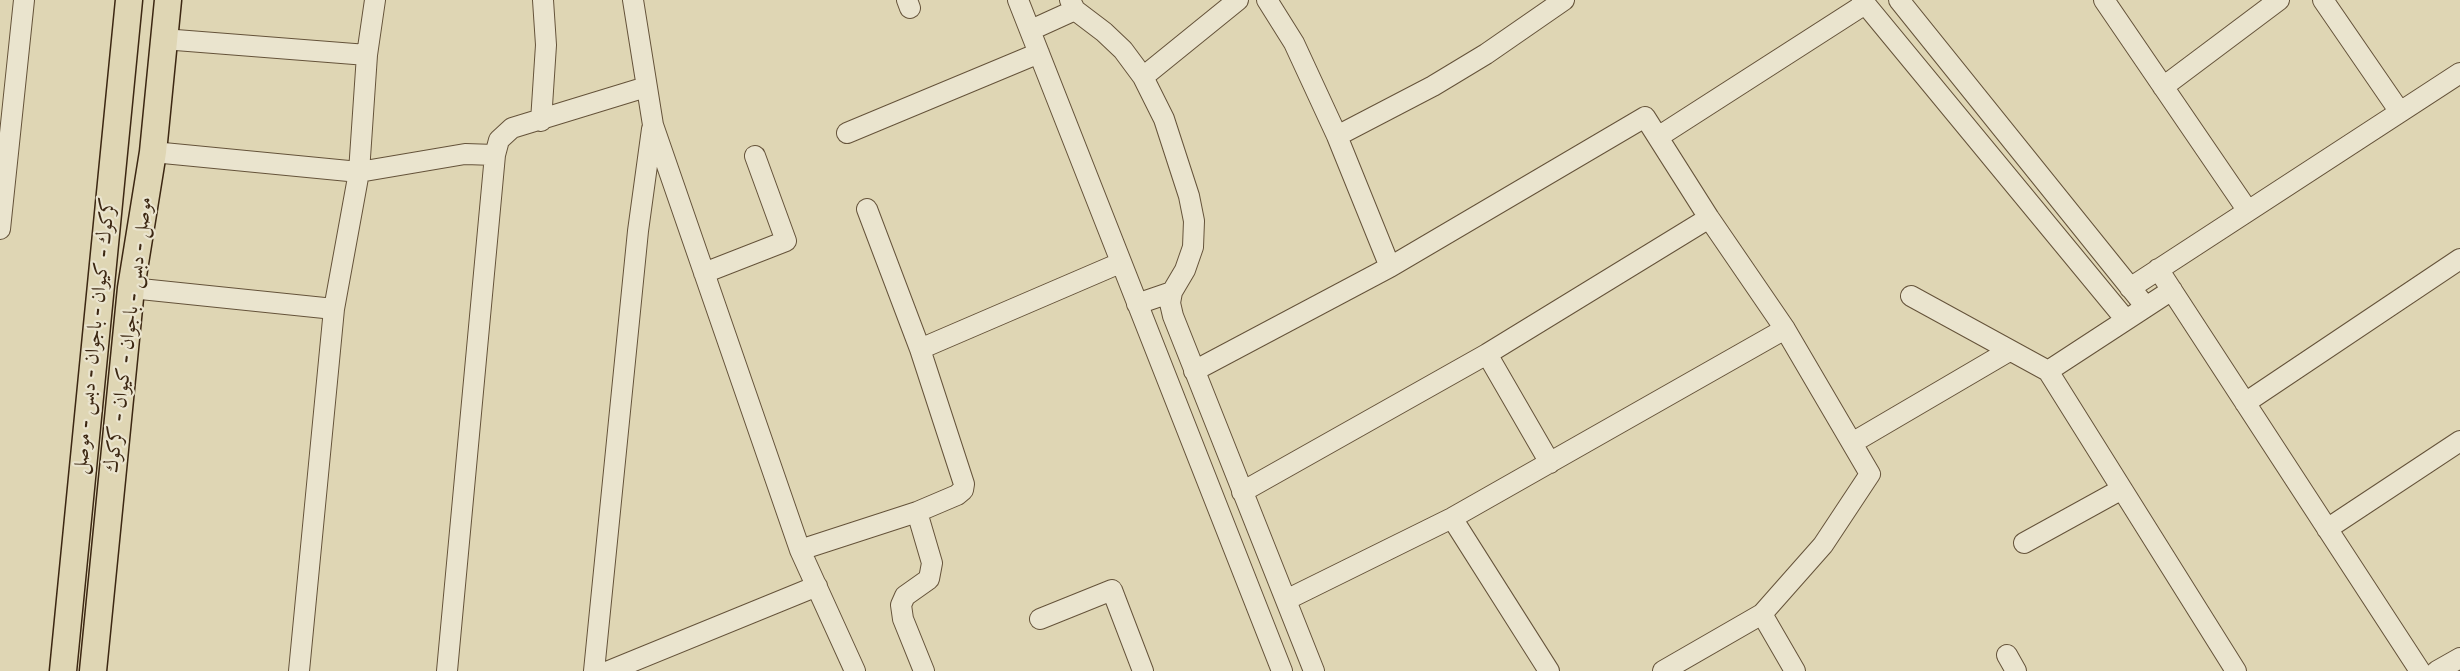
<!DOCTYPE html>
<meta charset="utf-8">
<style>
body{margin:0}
canvas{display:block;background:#dfd6b4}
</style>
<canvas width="2460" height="671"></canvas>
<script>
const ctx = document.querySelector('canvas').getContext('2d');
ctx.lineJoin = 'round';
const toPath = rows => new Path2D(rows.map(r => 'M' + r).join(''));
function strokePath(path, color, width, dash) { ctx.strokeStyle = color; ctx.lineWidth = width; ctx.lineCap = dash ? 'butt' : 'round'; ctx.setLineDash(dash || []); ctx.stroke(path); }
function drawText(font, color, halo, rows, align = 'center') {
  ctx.font = font + ' "IM FELL English",Amiri,serif'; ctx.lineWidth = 4.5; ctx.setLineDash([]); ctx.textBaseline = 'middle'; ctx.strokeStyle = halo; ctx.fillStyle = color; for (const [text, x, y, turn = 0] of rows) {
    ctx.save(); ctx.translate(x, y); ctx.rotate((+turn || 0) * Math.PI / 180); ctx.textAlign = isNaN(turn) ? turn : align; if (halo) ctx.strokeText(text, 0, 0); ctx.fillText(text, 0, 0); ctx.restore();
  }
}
const minor = toPath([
 [633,0,653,125,800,550,855,671],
 [907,0,910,8],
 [1018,0,1282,671],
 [1070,0,1075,10,1104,32,1123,50,1143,77,1164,119,1189,196,1194,221,1193,247,1185,270,1172,292,1170,303,1173,316,1314,671],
 [1267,0,1294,43,1337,136,1390,267],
 [1862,0,2126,320],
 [1899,0,2146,307],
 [2104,0,2248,211],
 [2323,0,2400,112],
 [1031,30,1075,10],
 [163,39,367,55],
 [1143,77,1238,0],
 [2163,87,2279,0],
 [541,121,546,45,543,0],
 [847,133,1039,53],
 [1337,136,1433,86,1486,54,1564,0],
 [1658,137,1865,4],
 [153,152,359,172,465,154,495,155],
 [0,229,24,0],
 [2158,269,2420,671],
 [704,273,786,241,755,156],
 [131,288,334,309],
 [2130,288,2460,73],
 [1911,296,2048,371,2236,671],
 [1137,304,1172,292],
 [920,349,1120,263],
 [1487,354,1550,463],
 [1194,371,1390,267,1645,117,1709,218,1785,329,1870,474,1823,545,1762,614,1663,671],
 [2048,371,2172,290],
 [2245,403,2460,259],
 [1852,443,2009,351],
 [1242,492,1487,354,1709,218],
 [917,512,932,563,929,579,905,596,901,605,903,619,924,671],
 [1452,518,1549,671],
 [2327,529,2460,441],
 [2024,543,2122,489],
 [800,550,917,512,957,495,963,490,964,484,920,349,867,209],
 [1286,600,1452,518,1785,329],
 [1762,614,1795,671],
 [1040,619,1112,590,1143,671],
 [2007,655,2016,671],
 [299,671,334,309,359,172,367,55,375,0],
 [447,671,495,155,499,140,512,128,646,87],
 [594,671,638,231,652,129],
 [609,671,817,586],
 [2437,671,2460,658]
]);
const major = toPath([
 [63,671,129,0],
 [93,671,131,288,153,152,168,0]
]);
strokePath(minor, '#65533a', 22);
strokePath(major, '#3c2712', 29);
strokePath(minor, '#eae4ce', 20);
strokePath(major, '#dfd6b4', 26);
drawText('20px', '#3c2712', '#eae4ce', [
 ["موصل - دبس - باجوان - كيوان - كركوك",130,335,-83],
 ["كركوك - كيوان - باجوان - دبس - موصل",96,336,-84]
]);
</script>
